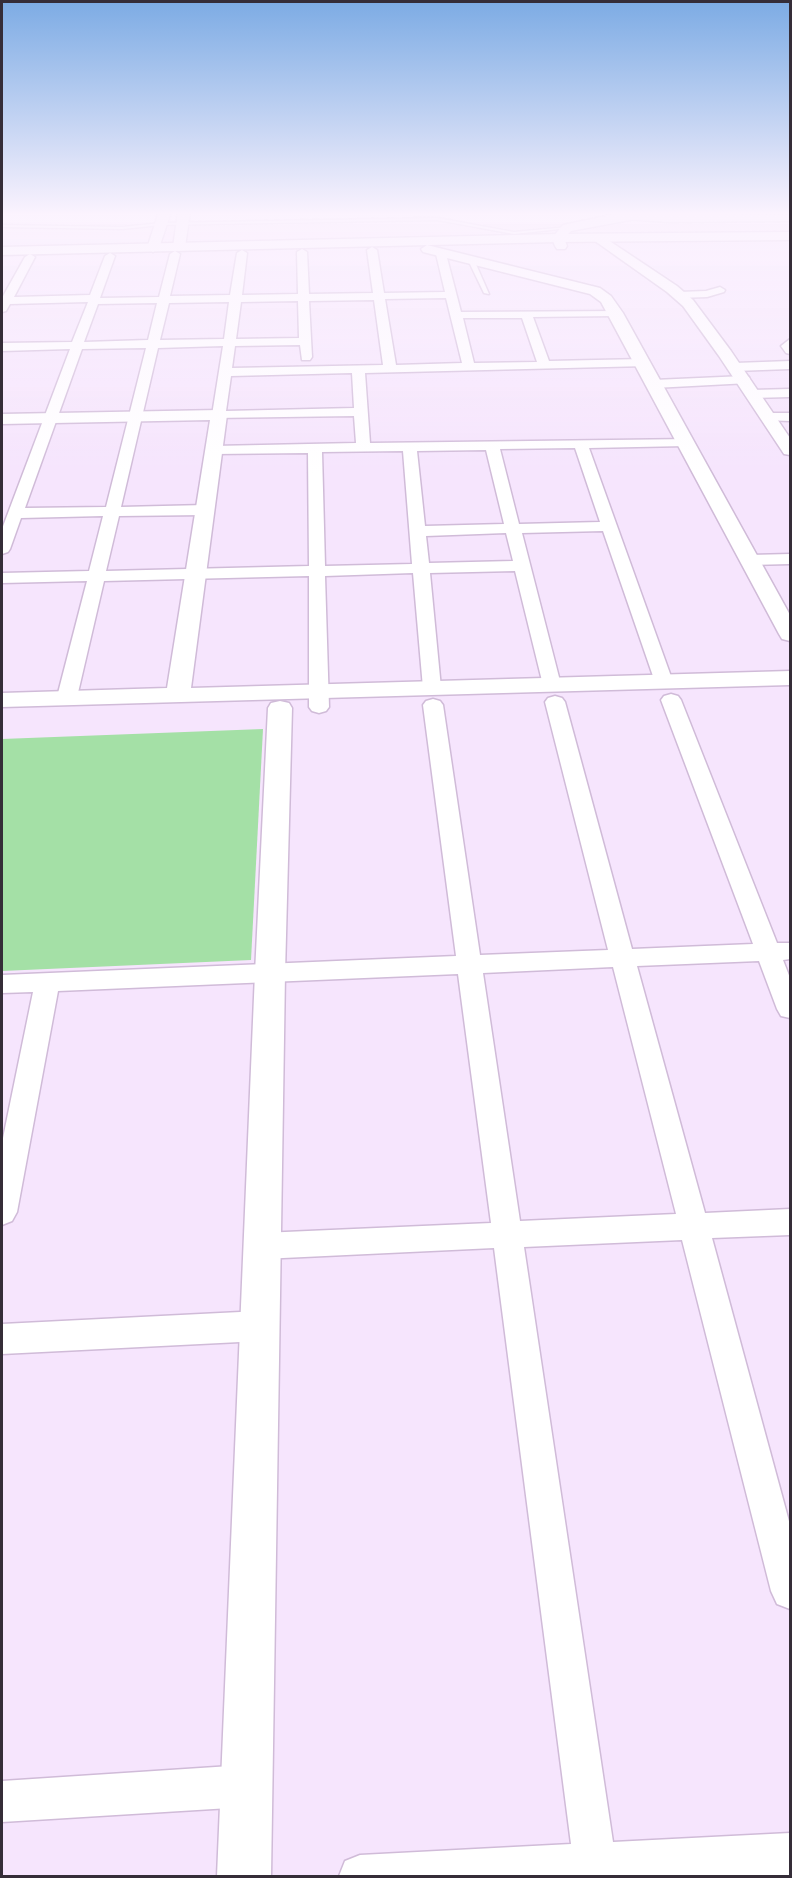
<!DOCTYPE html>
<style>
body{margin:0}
#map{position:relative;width:792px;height:1878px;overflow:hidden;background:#f6e5fd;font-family:"Open Sans",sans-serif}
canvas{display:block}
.frame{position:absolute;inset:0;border:3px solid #352d38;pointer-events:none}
</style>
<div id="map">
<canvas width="792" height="1878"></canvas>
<div class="frame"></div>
</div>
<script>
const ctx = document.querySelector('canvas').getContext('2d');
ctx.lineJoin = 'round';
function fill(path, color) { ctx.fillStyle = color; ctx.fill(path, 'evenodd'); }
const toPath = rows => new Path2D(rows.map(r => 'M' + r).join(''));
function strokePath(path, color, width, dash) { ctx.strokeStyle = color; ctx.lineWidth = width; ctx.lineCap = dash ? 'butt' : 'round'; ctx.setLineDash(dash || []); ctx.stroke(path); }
fill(toPath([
 [263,729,251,960,2,971,2,739]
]), '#a4e0a6');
const service = toPath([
 [437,218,514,232,567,227,569,228,514,234,437,220,161,225,122,229,2,227,2,225,122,227,161,223,437,218],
 [472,260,475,262,489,294,484,293,469,262,472,260]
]);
const minor = toPath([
 [626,214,790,215,790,221,669,222,623,219,621,217,626,214],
 [372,247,377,250,384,293,445,292,436,254,441,251,446,254,461,312,620,311,620,315,616,316,533,317,549,361,643,359,649,363,647,366,365,373,370,443,691,439,693,442,691,445,686,446,589,448,673,682,671,686,664,688,657,686,655,682,603,531,522,533,561,685,559,689,552,691,545,689,543,685,515,571,430,573,441,688,439,692,432,694,425,692,423,688,413,573,325,576,329,707,326,711,319,713,312,711,309,707,309,576,104,581,77,697,74,701,60,701,57,697,87,581,2,583,2,573,89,571,103,516,21,518,10,549,8,552,2,554,2,529,70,349,2,351,2,343,72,342,88,302,10,304,6,311,2,312,2,298,25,257,30,254,35,257,14,297,90,295,105,256,110,253,115,256,100,298,159,297,170,254,175,251,180,254,170,296,230,295,237,253,242,250,247,253,242,295,298,294,297,252,302,249,307,252,309,294,373,293,367,250,372,247],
 [446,298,462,363,396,365,385,299,446,298],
 [374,300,383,365,232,368,235,346,300,345,302,360,310,360,312,357,309,301,374,300],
 [298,301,299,338,236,339,241,302,298,301],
 [229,302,224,339,160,340,169,303,229,302],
 [157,303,148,340,84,342,98,304,157,303],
 [463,318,522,318,537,362,474,363,463,318],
 [223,346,212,415,214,418,354,416,356,443,214,446,207,450,214,454,308,453,309,566,106,571,119,516,205,515,213,510,205,505,121,507,158,348,223,346],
 [146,348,106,507,25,508,82,349,146,348],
 [352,373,354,408,226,411,231,376,352,373],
 [575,448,600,522,519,524,500,449,575,448],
 [486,450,504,524,425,526,417,451,486,450],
 [403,451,412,564,325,566,322,452,403,451],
 [506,533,513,561,429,563,426,536,506,533],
 [720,287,725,290,724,292,707,297,679,298,673,295,679,292,706,291,720,287],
 [790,339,790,354,786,353,781,346,790,339],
 [790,361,790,369,735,371,729,367,735,363,790,361],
 [744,376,749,377,750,380,749,383,654,388,648,384,654,380,744,376],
 [790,389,790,397,752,398,745,394,752,390,790,389],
 [768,413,790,413,790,421,763,420,761,417,763,414,768,413],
 [790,554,790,564,750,565,742,560,750,555,790,554],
 [671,694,678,696,681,700,777,943,790,943,790,959,783,960,790,978,790,1018,781,1016,777,1009,759,961,637,966,705,1213,790,1209,790,1235,712,1238,790,1525,790,1609,777,1604,771,1591,682,1240,524,1247,613,1842,790,1833,790,1875,339,1876,345,1861,360,1855,571,1844,494,1248,262,1259,251,1255,247,1246,251,1237,262,1233,491,1223,458,974,58,991,17,1212,12,1221,2,1225,2,1143,33,992,2,993,2,975,456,956,423,705,426,701,433,699,440,701,443,705,480,955,608,950,545,702,548,698,555,696,562,698,565,702,632,949,753,944,661,700,664,696,671,694],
 [613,967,676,1214,520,1221,483,973,613,967],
 [260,1311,271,1316,276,1326,271,1336,260,1341,2,1354,2,1324,260,1311],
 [246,1765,261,1771,267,1786,261,1801,246,1807,2,1822,2,1781,246,1765]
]);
const tertiary = toPath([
 [159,212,171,212,159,248,153,252,147,248,159,212],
 [178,212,190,212,185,247,179,251,173,247,178,212],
 [626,212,642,212,630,220,571,231,564,238,567,246,565,249,557,249,555,246,552,238,563,225,626,212],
 [599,234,677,286,693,300,731,351,790,438,790,455,784,454,719,356,683,306,667,292,595,241,593,238,595,235,599,234],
 [427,245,600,288,611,296,623,313,790,615,790,641,782,639,779,634,601,302,590,294,423,252,421,249,427,245],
 [219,410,227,415,191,688,790,671,790,685,2,707,2,693,167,688,210,420,2,424,2,414,219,410],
 [280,701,289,703,292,708,285,973,271,1876,217,1876,255,973,268,708,271,703,280,701]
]);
const primary = toPath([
 [790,232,790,240,558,242,2,255,2,247,558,234,790,232]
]);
strokePath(service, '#d0bbd8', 3);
strokePath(minor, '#d0bbd8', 3);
strokePath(tertiary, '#d0bbd8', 3);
strokePath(primary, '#d0bbd8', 3);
fill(service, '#fff');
fill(minor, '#fff');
fill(tertiary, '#fff');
fill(primary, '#fff');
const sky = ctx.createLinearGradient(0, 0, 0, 475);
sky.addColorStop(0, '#7cabe4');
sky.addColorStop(0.45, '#fbf3fe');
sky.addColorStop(1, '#fbf3fe00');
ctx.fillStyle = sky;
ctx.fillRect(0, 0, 792, 475);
</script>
